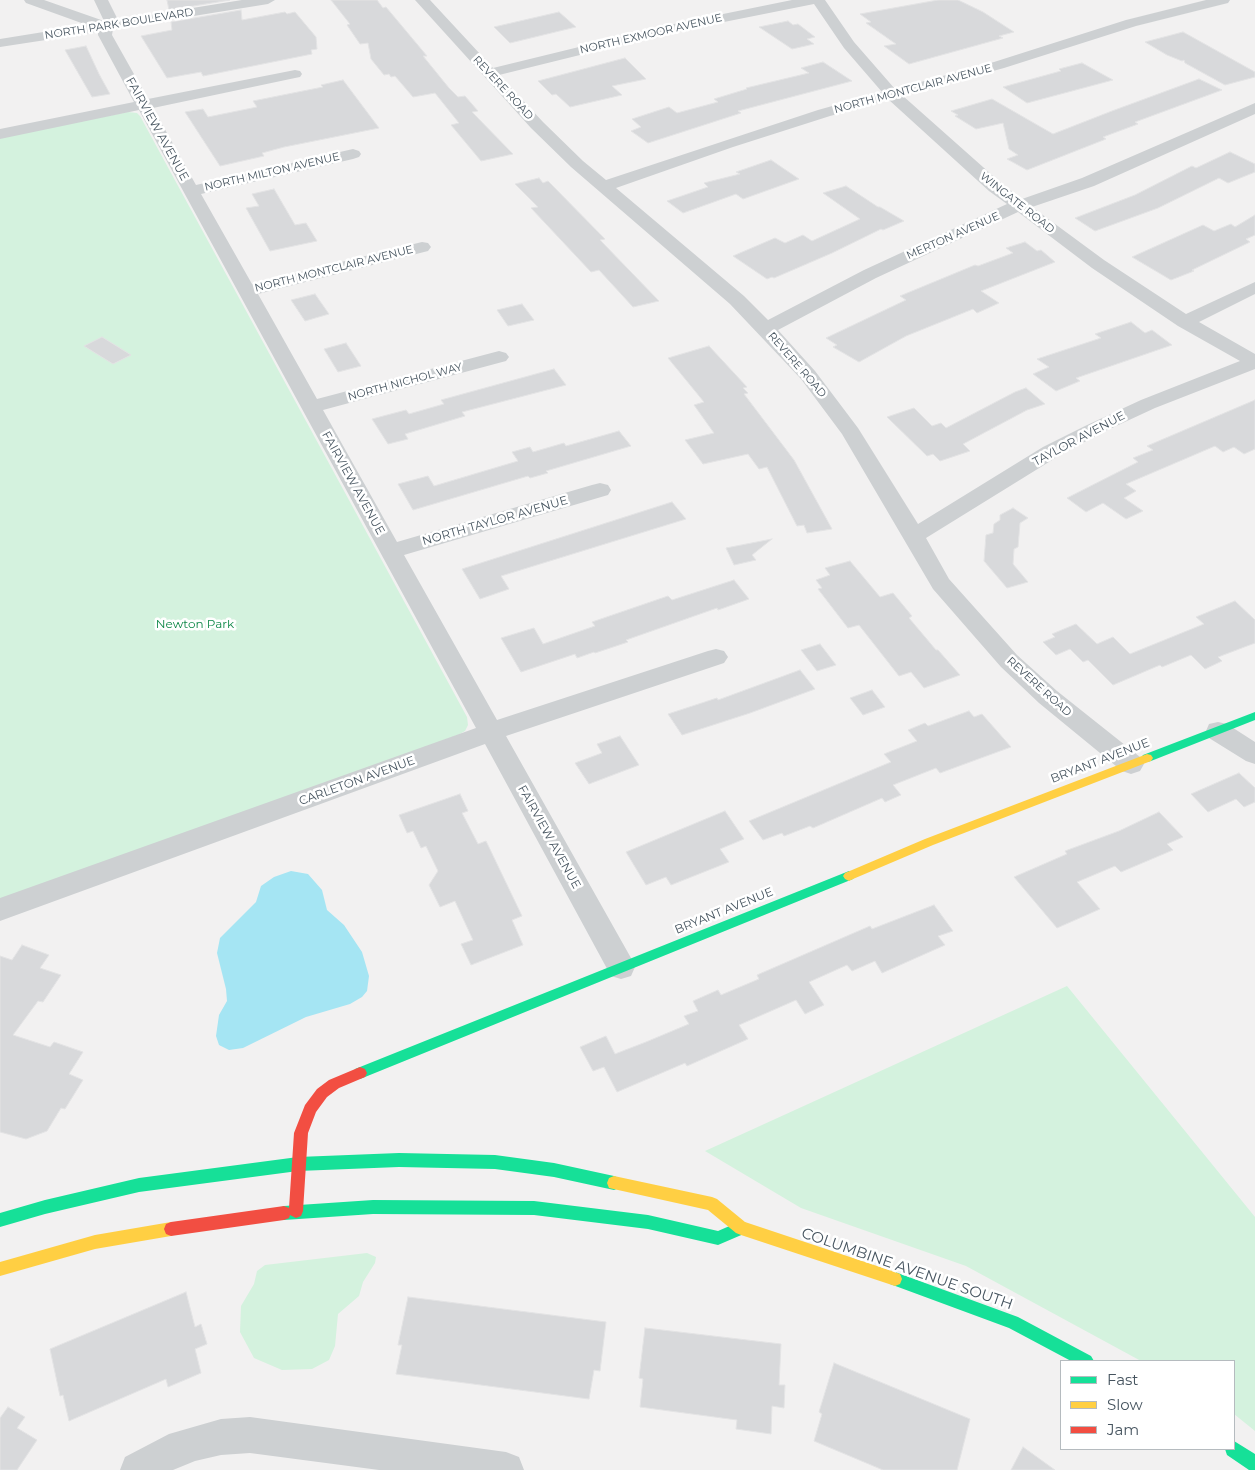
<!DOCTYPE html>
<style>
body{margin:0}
#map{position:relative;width:1255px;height:1470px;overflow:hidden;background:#f2f1f1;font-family:Montserrat,sans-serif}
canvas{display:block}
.legend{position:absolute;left:1060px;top:1360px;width:175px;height:90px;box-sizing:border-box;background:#fff;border:1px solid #b5bbbf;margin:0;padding:6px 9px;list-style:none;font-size:15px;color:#46545f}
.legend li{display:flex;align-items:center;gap:10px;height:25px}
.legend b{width:25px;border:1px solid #b5bbbf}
</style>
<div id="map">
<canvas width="1255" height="1470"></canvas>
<ul class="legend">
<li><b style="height:6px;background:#16e098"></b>Fast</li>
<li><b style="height:6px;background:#ffcf43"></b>Slow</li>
<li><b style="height:6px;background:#f24e42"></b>Jam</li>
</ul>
</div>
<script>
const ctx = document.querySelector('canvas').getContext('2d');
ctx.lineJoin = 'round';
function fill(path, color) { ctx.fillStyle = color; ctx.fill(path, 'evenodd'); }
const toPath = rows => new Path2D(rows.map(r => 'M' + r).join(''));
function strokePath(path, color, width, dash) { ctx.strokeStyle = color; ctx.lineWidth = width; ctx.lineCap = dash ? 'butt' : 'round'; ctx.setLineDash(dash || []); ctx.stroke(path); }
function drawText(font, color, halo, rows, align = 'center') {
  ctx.font = font + ' Montserrat,sans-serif'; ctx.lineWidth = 5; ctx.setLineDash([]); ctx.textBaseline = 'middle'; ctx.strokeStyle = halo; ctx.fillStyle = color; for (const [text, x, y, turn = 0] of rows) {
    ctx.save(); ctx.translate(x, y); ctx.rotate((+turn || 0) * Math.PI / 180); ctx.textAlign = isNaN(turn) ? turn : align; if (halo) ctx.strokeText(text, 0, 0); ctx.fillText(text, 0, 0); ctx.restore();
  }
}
fill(toPath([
 [128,112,137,113,140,116,467,717,468,725,465,731,458,735,0,900,0,137],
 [1067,986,1255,1217,1255,1431,1234,1414,1234,1361,1141,1361,966,1266,801,1208,705,1151],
 [367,1253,376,1257,375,1263,363,1282,359,1296,338,1314,335,1346,329,1360,312,1369,282,1370,254,1358,240,1332,241,1306,254,1284,257,1271,265,1265]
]), '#d4f2de');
fill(toPath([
 [291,871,308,874,322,890,327,910,344,925,362,952,369,976,367,991,362,997,350,1004,306,1017,243,1048,229,1050,219,1045,216,1036,219,1015,227,1001,226,989,217,953,220,938,256,902,261,886,274,877]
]), '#a5e5f3');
const building = toPath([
 [167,0,230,0,169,10,167,0],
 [331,0,377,0,383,8,386,7,427,56,423,56,449,88,458,97,465,96,478,111,472,112,513,154,481,161,451,125,459,123,435,93,413,97,395,76,391,77,389,74,384,75,371,59,368,43,360,44,347,25,350,24,331,0],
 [938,0,958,0,983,12,1014,32,999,36,1003,38,909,64,884,46,896,44,866,23,871,22,860,14,938,0],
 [241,10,242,20,285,12,287,14,295,12,316,37,317,49,311,50,312,54,203,76,201,72,167,78,141,36,172,30,171,22,241,10],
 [559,12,576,27,510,43,494,27,559,12],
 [788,21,793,25,798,24,815,37,807,39,814,44,792,49,759,27,788,21],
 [1183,32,1255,72,1255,77,1225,85,1185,63,1184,60,1182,61,1167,55,1145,42,1183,32],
 [86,46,99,74,110,94,92,97,65,50,86,46],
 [625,58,646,79,612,86,622,95,570,107,556,94,552,95,538,81,625,58],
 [823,62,852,81,738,111,741,113,648,143,631,131,641,127,632,119,669,107,677,113,718,102,714,99,747,89,746,88,809,73,801,68,823,62],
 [1082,63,1113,80,1027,103,1003,87,1061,71,1059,69,1082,63],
 [1199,79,1222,90,1135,122,1138,124,1103,137,1106,139,1027,170,1007,159,1018,155,1009,149,1003,123,976,129,955,116,958,115,951,111,992,99,1053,134,1112,111,1199,79],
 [343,80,379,128,284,147,262,153,264,156,220,166,185,112,203,109,208,117,257,107,253,101,323,87,321,85,343,80],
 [1230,152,1255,164,1255,172,1228,183,1219,178,1158,208,1095,231,1075,218,1135,195,1192,166,1196,168,1230,152],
 [771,160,799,179,743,199,736,194,683,213,667,201,708,187,704,183,740,174,736,172,771,160],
 [539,178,543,183,548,181,605,239,600,240,659,301,633,307,599,270,591,272,531,208,538,207,515,184,539,178],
 [846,186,878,207,880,207,904,221,883,230,881,229,832,253,774,278,772,277,767,279,733,256,775,238,785,243,803,235,812,241,860,219,823,193,846,186],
 [274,189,295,225,306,223,317,241,270,251,246,208,259,206,252,194,274,189],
 [1255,215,1255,235,1246,239,1250,242,1192,270,1194,271,1171,280,1132,257,1203,225,1214,231,1231,224,1235,227,1255,215],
 [1025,242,1037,251,1041,250,1055,262,981,291,999,303,977,313,973,309,906,336,859,362,833,347,837,345,826,338,906,300,900,296,975,265,978,266,1013,253,1006,248,1025,242],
 [315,294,329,314,305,321,291,300,315,294],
 [522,304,534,320,508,326,497,310,522,304],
 [1131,322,1145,333,1152,330,1172,345,1076,378,1080,381,1056,391,1033,374,1049,367,1037,359,1101,338,1095,334,1131,322],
 [102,337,131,355,113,364,84,346,102,337],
 [346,343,361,366,338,372,324,349,346,343],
 [709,346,747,387,743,388,748,393,744,394,794,460,832,529,807,533,804,525,797,526,767,467,759,469,748,454,703,464,685,440,714,433,694,405,704,402,668,358,709,346],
 [554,369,566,385,462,412,465,416,405,434,408,439,388,444,372,419,406,410,409,414,444,404,441,400,554,369],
 [1026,388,1045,404,1027,410,963,444,970,451,940,461,933,454,927,456,887,417,914,408,932,426,941,423,946,428,1015,392,1026,388],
 [1255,400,1255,449,1244,454,1234,447,1223,452,1215,446,1126,484,1136,491,1124,498,1143,511,1126,519,1103,503,1086,512,1067,498,1138,462,1133,458,1153,450,1147,446,1255,400],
 [619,431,631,446,546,471,548,473,530,478,528,476,413,510,398,484,428,476,434,486,518,461,512,452,530,447,533,452,564,443,566,446,619,431],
 [672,502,686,519,501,576,509,589,480,599,462,569,672,502],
 [1013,508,1028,518,1020,523,1018,547,1014,549,1013,564,1028,582,1007,588,984,561,986,535,993,533,994,524,1000,520,1000,515,1013,508],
 [772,539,752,555,756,560,734,565,726,548,772,539],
 [850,561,880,597,893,593,912,616,909,618,936,650,938,650,960,675,924,688,911,672,899,676,859,625,848,628,818,589,822,588,816,580,830,575,825,568,850,561],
 [734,580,749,599,718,610,717,608,626,640,628,642,595,653,594,652,577,658,575,654,521,672,501,638,534,628,543,644,595,626,592,622,668,596,672,600,734,580],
 [1235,601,1255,620,1255,643,1218,657,1222,661,1205,669,1191,655,1162,667,1160,665,1113,685,1088,660,1083,662,1070,649,1056,655,1043,642,1055,637,1052,634,1076,624,1097,644,1113,637,1130,654,1204,624,1196,617,1235,601],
 [820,644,836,665,817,671,801,650,820,644],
 [800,670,815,689,750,713,682,735,668,714,717,698,718,700,800,670],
 [872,690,885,707,863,715,850,698,872,690],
 [969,711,974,717,982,714,1011,747,940,773,936,768,893,785,901,795,885,802,882,798,813,828,810,826,784,836,782,833,763,840,749,821,891,762,884,754,917,741,908,730,925,723,928,726,969,711],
 [620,736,639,765,589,784,575,763,602,753,597,744,620,736],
 [1239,773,1255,788,1255,802,1244,807,1236,799,1208,812,1191,794,1239,773],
 [460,794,468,811,462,813,478,844,486,841,522,916,512,920,523,945,471,965,461,944,473,940,455,901,440,907,429,885,438,871,426,846,421,848,413,831,407,833,399,815,460,794],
 [725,811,744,839,720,849,729,862,671,885,666,877,646,885,626,852,725,811],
 [1159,812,1183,837,1167,844,1173,850,1121,872,1115,866,1077,882,1100,909,1057,928,1014,877,1067,854,1065,851,1119,831,1159,812],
 [934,905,953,931,938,936,945,945,882,973,875,961,852,971,847,965,809,982,824,1005,805,1014,796,1000,739,1025,748,1039,687,1066,685,1063,617,1092,604,1067,593,1071,580,1047,606,1036,615,1054,646,1042,689,1024,684,1016,698,1011,693,1001,718,990,721,995,759,979,757,975,870,926,872,929,934,905],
 [22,945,49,955,40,968,61,975,43,1002,38,1001,13,1035,50,1047,54,1042,83,1052,69,1074,83,1080,65,1109,61,1108,47,1131,26,1139,0,1132,0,956,12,960,22,945],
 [186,1292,195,1327,201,1324,207,1344,195,1349,201,1373,168,1387,166,1379,69,1421,63,1395,60,1396,50,1349,186,1292],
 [408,1297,606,1322,600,1371,594,1370,589,1399,396,1374,402,1345,398,1345,408,1297],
 [645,1328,781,1344,779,1385,785,1385,784,1408,772,1406,771,1434,736,1429,737,1420,640,1407,643,1379,639,1378,645,1328],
 [834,1363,970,1419,957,1470,883,1470,814,1441,822,1414,819,1412,834,1363],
 [8,1407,25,1417,17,1428,37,1440,17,1470,0,1470,0,1418,8,1407],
 [1023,1447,1055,1470,1011,1470,1023,1447]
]);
fill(building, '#d8d9db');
strokePath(building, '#e3e3e4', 1);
fill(toPath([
 [24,0,44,0,104,21,94,0,108,0,118,20,242,0,275,0,268,4,113,29,112,35,148,99,295,70,300,71,302,74,300,77,295,78,153,108,196,185,353,149,359,151,361,154,359,157,353,159,201,194,252,284,422,242,428,243,431,247,428,251,258,294,317,399,499,351,506,353,509,357,506,361,323,410,397,542,592,485,600,483,608,485,611,490,608,495,404,555,497,720,708,651,716,649,724,651,728,657,724,663,506,736,631,958,635,967,631,976,621,979,611,976,485,744,0,921,0,898,476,728,139,110,0,139,0,129,134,102,98,35,98,32,0,47,0,39,87,25,26,3,24,0],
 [415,0,430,0,493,68,669,25,792,0,825,0,854,42,895,89,994,62,1126,20,1206,0,1230,0,1228,3,1136,26,1004,68,903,96,1001,183,1022,199,1082,178,1255,103,1255,114,1094,186,1032,207,1104,260,1186,314,1255,282,1255,294,1199,322,1255,354,1255,369,1155,408,1099,434,1057,457,926,538,949,579,1017,655,1057,691,1140,757,1144,764,1140,771,1131,774,1122,771,1039,703,1001,667,933,589,842,434,801,379,730,304,571,167,531,128,415,0],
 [814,4,844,48,882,92,818,110,606,180,583,161,543,122,499,75,669,33,814,4],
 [889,100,989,191,1007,204,864,270,768,320,744,296,616,188,733,147,830,116,889,100],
 [1018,212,1092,268,1178,326,1240,361,1141,400,1085,426,1043,447,918,524,858,428,815,371,778,330,876,278,1018,212],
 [1218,722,1227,724,1255,742,1255,764,1246,761,1209,738,1206,731,1209,724,1218,722],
 [250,1417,506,1452,519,1457,524,1470,379,1470,250,1453,221,1455,195,1461,173,1470,120,1470,125,1457,169,1434,221,1419,250,1417]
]), '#cdd0d2');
fill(toPath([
 [1255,712,1255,720,1151,761,1147,762,1143,761,1141,758,1143,755,1255,712],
 [849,871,853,873,855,876,853,879,365,1077,360,1079,355,1077,353,1073,355,1069,849,871],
 [399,1153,495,1155,554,1163,614,1176,619,1178,621,1183,619,1188,614,1190,554,1177,495,1169,399,1167,298,1171,139,1192,45,1214,0,1227,0,1213,45,1200,139,1178,298,1157,399,1153],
 [373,1200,534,1201,648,1215,718,1231,741,1221,746,1223,748,1228,746,1233,718,1245,648,1229,534,1215,373,1214,284,1220,279,1218,277,1213,279,1208,284,1206,373,1200],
 [895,1272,1018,1317,1091,1356,1094,1361,1071,1361,1009,1328,890,1284,888,1279,890,1274,895,1272],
 [1234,1441,1255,1454,1255,1470,1249,1470,1227,1455,1225,1449,1234,1449,1234,1441]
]), '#16e098');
fill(toPath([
 [1147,754,1151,755,1153,758,1151,761,933,845,853,879,849,881,845,879,843,876,845,873,925,839,1147,754],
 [614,1176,712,1197,717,1199,745,1222,895,1272,900,1274,902,1279,900,1284,895,1286,741,1235,736,1233,708,1210,609,1188,607,1183,609,1178,614,1176],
 [171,1222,176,1224,178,1229,176,1234,171,1236,95,1249,0,1276,0,1262,95,1235,171,1222]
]), '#ffcf43');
fill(toPath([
 [360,1067,365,1069,367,1073,365,1077,339,1088,327,1097,316,1112,308,1133,303,1211,301,1216,296,1218,290,1215,289,1218,284,1220,171,1236,166,1234,164,1229,166,1224,171,1222,284,1206,289,1208,294,1133,305,1105,317,1089,329,1080,360,1067]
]), '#f24e42');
drawText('11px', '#46545f', '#fff', [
 ["NORTH PARK BOULEVARD",119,24,-9],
 ["NORTH EXMOOR AVENUE",651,34,-13],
 ["REVERE ROAD",503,88,47],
 ["NORTH MONTCLAIR AVENUE",913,89,-15],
 ["NORTH MILTON AVENUE",272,172,-13],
 ["WINGATE ROAD",1017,203,38],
 ["MERTON AVENUE",953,236,-24],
 ["NORTH MONTCLAIR AVENUE",334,269,-14],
 ["REVERE ROAD",797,365,49],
 ["NORTH NICHOL WAY",405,382,-15],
 ["REVERE ROAD",1039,687,42]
]);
drawText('12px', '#46545f', '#fff', [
 ["FAIRVIEW AVENUE",157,129,61],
 ["TAYLOR AVENUE",1079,439,-28],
 ["FAIRVIEW AVENUE",353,483,61],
 ["NORTH TAYLOR AVENUE",495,521,-16],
 ["BRYANT AVENUE",1100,761,-21],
 ["CARLETON AVENUE",357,781,-20],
 ["FAIRVIEW AVENUE",549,837,61],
 ["BRYANT AVENUE",724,911,-22]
]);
drawText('12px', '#0f8848', '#fff', [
 ["Newton Park",195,624]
]);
drawText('15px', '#46545f', '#fff', [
 ["COLUMBINE AVENUE SOUTH",907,1269,19]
]);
</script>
